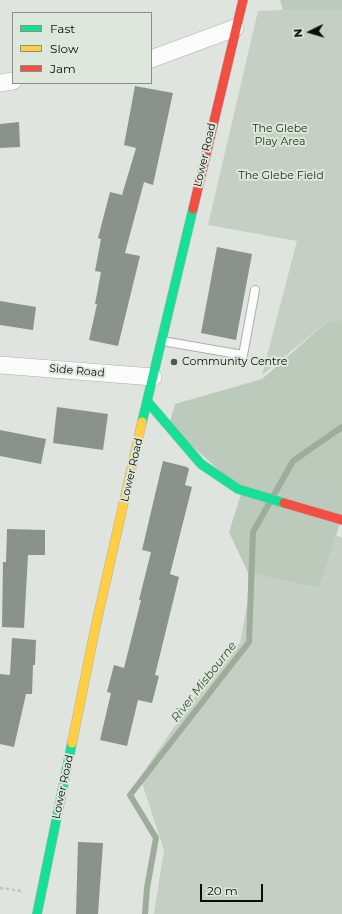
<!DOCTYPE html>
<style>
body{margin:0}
#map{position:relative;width:342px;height:914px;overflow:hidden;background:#dfe4df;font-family:Montserrat,sans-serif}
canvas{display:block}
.legend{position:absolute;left:12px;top:12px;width:140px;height:72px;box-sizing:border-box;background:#dde7dc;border:1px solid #899088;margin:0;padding:5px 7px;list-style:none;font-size:12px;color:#0a0d09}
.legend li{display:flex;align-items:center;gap:8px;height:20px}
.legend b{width:20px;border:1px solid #899088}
.north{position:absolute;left:290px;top:12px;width:40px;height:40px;-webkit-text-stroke:3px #dde7dc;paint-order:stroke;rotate:265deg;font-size:11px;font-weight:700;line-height:16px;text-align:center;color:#0a0d09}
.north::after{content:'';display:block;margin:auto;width:14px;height:18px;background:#0a0d09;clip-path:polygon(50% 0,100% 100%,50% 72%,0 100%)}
.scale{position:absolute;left:200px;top:884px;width:63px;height:18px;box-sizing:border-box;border:2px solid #0a0d09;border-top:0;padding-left:5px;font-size:12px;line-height:14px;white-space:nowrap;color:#0a0d09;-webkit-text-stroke:3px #dde7dc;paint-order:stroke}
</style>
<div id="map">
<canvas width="342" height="914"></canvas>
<ul class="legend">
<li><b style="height:5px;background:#16e098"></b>Fast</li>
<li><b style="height:5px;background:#ffcf43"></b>Slow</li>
<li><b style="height:5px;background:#f24e42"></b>Jam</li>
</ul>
<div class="north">N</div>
<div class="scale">20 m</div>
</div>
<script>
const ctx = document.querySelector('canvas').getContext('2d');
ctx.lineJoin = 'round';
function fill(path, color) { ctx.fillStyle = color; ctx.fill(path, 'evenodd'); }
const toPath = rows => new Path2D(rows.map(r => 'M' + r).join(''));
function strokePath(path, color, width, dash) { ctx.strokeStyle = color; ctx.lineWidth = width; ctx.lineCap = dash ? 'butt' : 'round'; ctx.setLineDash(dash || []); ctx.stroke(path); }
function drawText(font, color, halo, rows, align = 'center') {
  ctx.font = font + ' Montserrat,sans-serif'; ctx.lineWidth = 4; ctx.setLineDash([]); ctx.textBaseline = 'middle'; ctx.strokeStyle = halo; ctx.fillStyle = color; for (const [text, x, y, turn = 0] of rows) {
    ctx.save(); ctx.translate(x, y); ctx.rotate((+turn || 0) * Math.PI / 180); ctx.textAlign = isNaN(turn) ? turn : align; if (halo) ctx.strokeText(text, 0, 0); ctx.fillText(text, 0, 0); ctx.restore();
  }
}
fill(toPath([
 [283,10,342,10,342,320,327,322,262,375,297,241,208,225,258,11],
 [336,535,342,538,342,914,154,914,164,850,140,777,215,667,240,643,248,600,248,573,319,588]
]), '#c5cfc4');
fill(toPath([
 [280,0,342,0,342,10,283,10],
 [342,320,342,517,319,588,248,573,229,532,242,491,169,425,175,404,262,379,327,322]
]), '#bccabb');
strokePath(toPath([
 [145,914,147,888,156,838,130,795,249,642,253,532,293,461,342,427]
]), '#9ead9b', 6);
fill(toPath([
 [135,86,173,93,153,185,144,182,125,253,140,256,118,346,89,340,97,304,95,304,101,272,95,271,101,239,98,238,110,192,122,195,136,148,124,145],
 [19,122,20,147,0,148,0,124],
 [217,247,252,254,236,340,201,333],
 [0,301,36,307,33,330,0,325],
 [57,407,108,414,103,450,53,443],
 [0,430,46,439,41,464,0,456],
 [163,461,187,467,189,469,185,485,192,487,170,574,179,577,155,675,159,676,152,703,138,700,127,746,100,740,111,693,107,692,114,665,124,668,141,600,139,600,151,552,142,550],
 [7,529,45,530,45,555,28,555,24,628,2,627,3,562,6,562],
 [12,638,36,640,35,665,33,665,32,694,26,694,14,747,0,744,0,674,10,675],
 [78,842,103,843,98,914,76,914]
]), '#8b918b');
const lane = toPath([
 [162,341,243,355,255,290]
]);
const street = toPath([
 [151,59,235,28],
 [0,83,13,81],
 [0,365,153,377]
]);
const fast = toPath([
 [147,401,201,464,238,489,284,503],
 [142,422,193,209],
 [37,914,72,743]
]);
const slow = toPath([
 [72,743,95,629,142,422]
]);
const jam = toPath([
 [193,209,243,0],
 [284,503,342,520]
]);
strokePath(lane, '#acb0ac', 10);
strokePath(street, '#acb0ac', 18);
strokePath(fast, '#acb0ac', 10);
strokePath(slow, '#acb0ac', 10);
strokePath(jam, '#acb0ac', 10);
strokePath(toPath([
 [0,888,21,891]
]), '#c0c2bf', 2.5, [3, 3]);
strokePath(lane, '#fafbfa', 8);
strokePath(street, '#fafbfa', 17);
strokePath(fast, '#16e098', 9);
strokePath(slow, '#ffcf43', 9);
strokePath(jam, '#f24e42', 9);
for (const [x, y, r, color] of [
 [174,362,4,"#555854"]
]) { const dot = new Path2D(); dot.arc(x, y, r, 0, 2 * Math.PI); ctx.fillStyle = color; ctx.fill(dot); strokePath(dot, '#dde7dc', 1.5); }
drawText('11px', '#13320f', '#dde7dc', [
 ["The Glebe",280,129],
 ["Play Area",280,142],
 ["The Glebe Field",281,176]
]);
drawText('11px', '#0a0d09', '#dde7dc', [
 ["Lower Road",205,155,-77],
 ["Side Road",77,371,5],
 ["Lower Road",132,470,-77],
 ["Lower Road",63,787,-78]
]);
drawText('11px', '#0a0d09', '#dde7dc', [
 ["Community Centre",182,362]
], 'left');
drawText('italic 12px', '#33532e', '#dde7dc', [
 ["River Misbourne",204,682,-52]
]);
</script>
